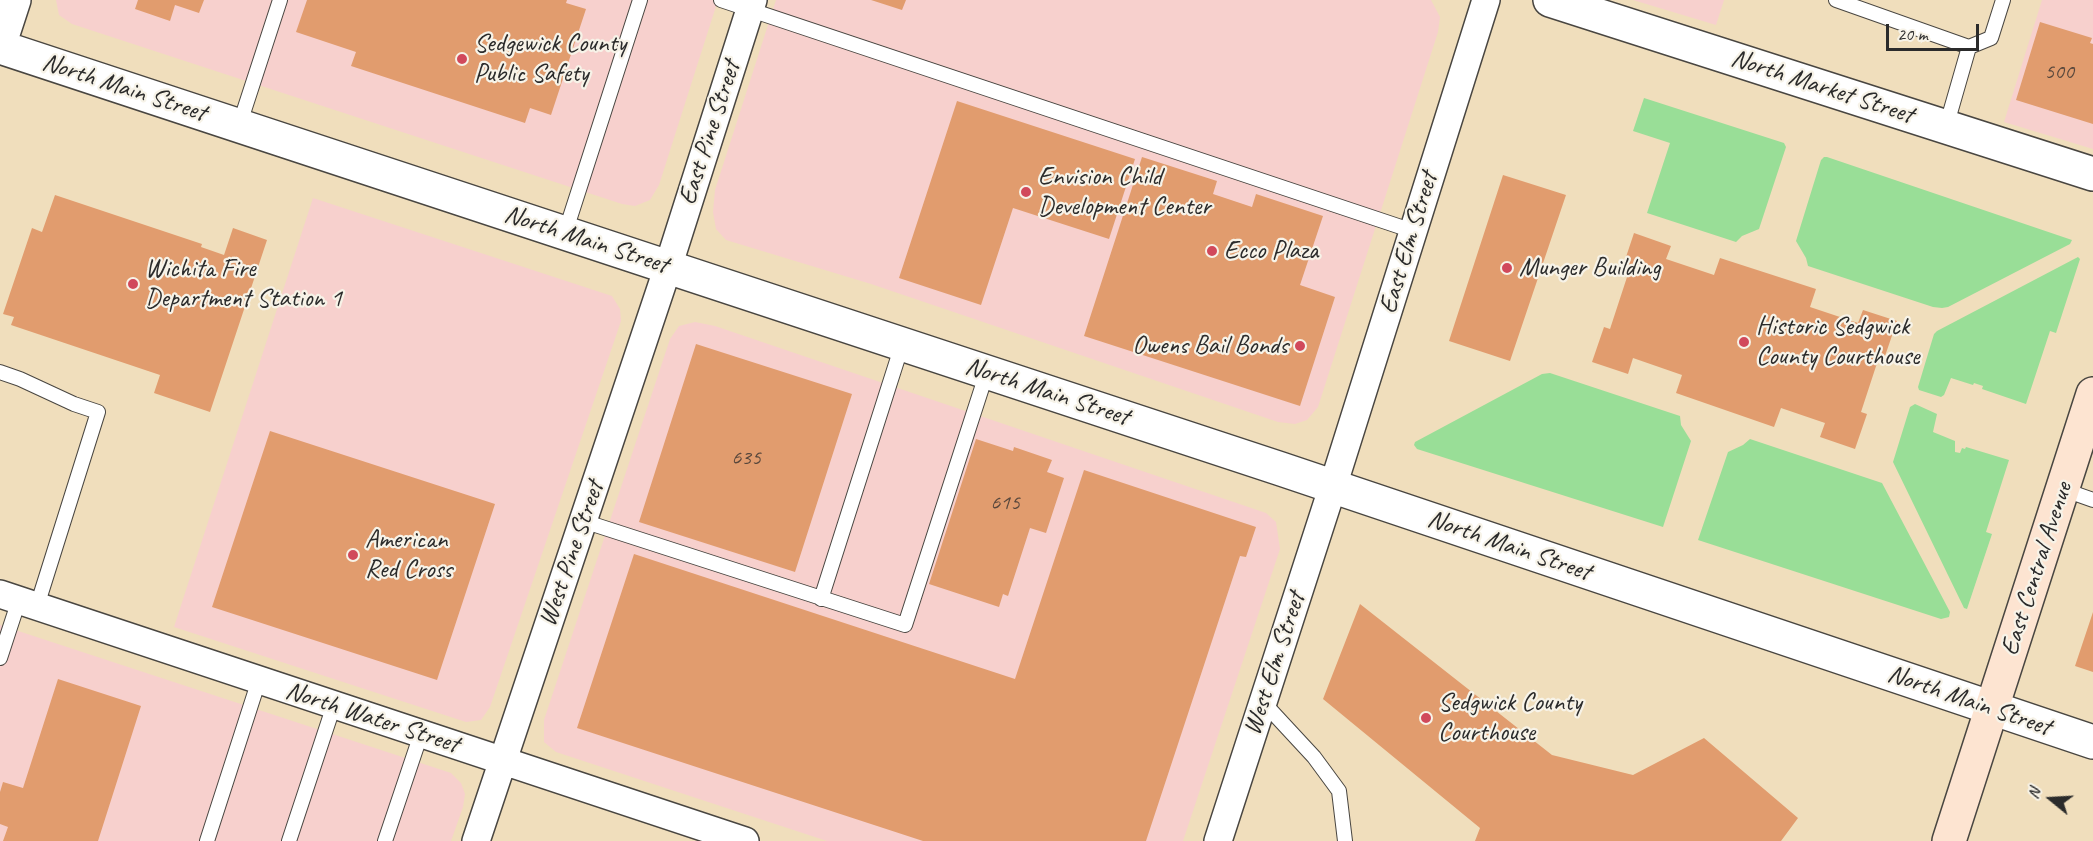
<!DOCTYPE html>
<style>
body{margin:0}
#map{position:relative;width:2093px;height:841px;overflow:hidden;background:#f0debc;font-family:Caveat,sans-serif}
canvas{display:block}
.north{position:absolute;left:2021px;top:769px;width:60px;height:60px;-webkit-text-stroke:4px #f7f3e8;paint-order:stroke;rotate:288deg;font-size:16px;font-weight:700;line-height:24px;text-align:center;color:#2b2b2b}
.north::after{content:'';display:block;margin:auto;width:21px;height:27px;background:#2b2b2b;clip-path:polygon(50% 0,100% 100%,50% 72%,0 100%)}
.scale{position:absolute;left:1886px;top:24px;width:93px;height:27px;box-sizing:border-box;border:3px solid #2b2b2b;border-top:0;padding-left:8px;font-size:18px;line-height:21px;white-space:nowrap;color:#2b2b2b;-webkit-text-stroke:4px #f7f3e8;paint-order:stroke}
</style>
<div id="map">
<canvas width="2093" height="841"></canvas>
<div class="north">N</div>
<div class="scale">20 m</div>
</div>
<script>
const ctx = document.querySelector('canvas').getContext('2d');
ctx.lineJoin = 'round';
function fill(path, color) { ctx.fillStyle = color; ctx.fill(path, 'evenodd'); }
const toPath = rows => new Path2D(rows.map(r => 'M' + r).join(''));
function strokePath(path, color, width, dash) { ctx.strokeStyle = color; ctx.lineWidth = width; ctx.lineCap = dash ? 'butt' : 'round'; ctx.setLineDash(dash || []); ctx.stroke(path); }
function drawText(font, color, halo, rows, align = 'center') {
  ctx.font = font + ' Caveat,sans-serif'; ctx.lineWidth = 4.5; ctx.setLineDash([]); ctx.textBaseline = 'middle'; ctx.strokeStyle = halo; ctx.fillStyle = color; for (const [text, x, y, turn = 0] of rows) {
    ctx.save(); ctx.translate(x, y); ctx.rotate((+turn || 0) * Math.PI / 180); ctx.textAlign = isNaN(turn) ? turn : align; if (halo) ctx.strokeText(text, 0, 0); ctx.fillText(text, 0, 0); ctx.restore();
  }
}
fill(toPath([
 [56,0,718,0,659,185,650,200,635,206,622,204,72,24,59,15],
 [776,0,1431,0,1440,17,1438,32,1318,407,1307,420,1295,424,1278,422,871,284,726,240,716,229,713,212,715,190],
 [1633,0,1724,0,1716,25],
 [2042,0,2093,0,2093,149,2004,122],
 [313,198,612,296,620,309,621,321,490,707,481,720,466,722,174,627],
 [695,322,715,326,1266,513,1276,522,1280,549,1183,841,827,841,556,752,544,742,544,720,670,339,679,326],
 [0,625,451,773,461,783,465,794,463,807,451,841,0,841]
]), '#f7d0cd');
fill(toPath([
 [1644,98,1784,143,1786,147,1759,229,1742,236,1736,242,1647,213,1670,143,1633,131],
 [1824,157,1827,157,2072,240,2070,244,1948,307,1942,308,1933,307,1808,266,1806,258,1796,241,1821,160],
 [2078,257,2080,259,2056,333,2050,331,2026,404,1982,389,1983,386,1974,383,1973,385,1951,378,1944,395,1941,397,1919,390,1918,387,1934,334,1937,331],
 [1550,373,1680,416,1681,425,1691,441,1663,527,1417,449,1414,445,1415,442,1542,374],
 [1915,404,1937,414,1933,432,1955,441,1955,452,1960,453,1962,448,1965,449,1966,447,2009,460,1986,532,1992,534,1967,609,1964,608,1893,462,1910,407],
 [1750,439,1882,483,1950,612,1949,617,1941,619,1698,540,1728,452,1743,445]
]), '#99de97');
fill(toPath([
 [138,0,204,0,199,13,175,5,170,21,135,9],
 [307,0,567,0,566,3,586,9,551,115,530,108,525,123,351,66,356,52,296,32],
 [871,0,906,0,902,10],
 [2040,22,2092,38,2090,43,2093,44,2093,124,2016,100],
 [957,101,1135,159,1109,239,1013,208,981,305,899,278],
 [1142,157,1217,181,1213,194,1252,207,1256,194,1323,216,1300,285,1335,297,1300,406,1084,336],
 [1503,175,1566,195,1510,361,1449,341],
 [55,195,202,244,201,247,224,255,233,228,267,240,210,412,154,393,160,375,11,325,14,317,3,314,32,228,42,232],
 [1634,233,1671,246,1666,259,1714,275,1720,258,1816,289,1810,307,1858,323,1863,310,1897,321,1885,356,1880,354,1861,412,1867,414,1855,449,1820,437,1825,423,1781,408,1774,427,1676,393,1682,375,1633,358,1628,374,1592,362,1604,327,1610,329,1629,271,1622,269],
 [696,344,852,394,795,572,639,522],
 [270,431,495,504,437,680,212,607],
 [976,439,1013,451,1014,447,1052,460,1047,472,1064,478,1046,533,1030,528,1008,596,1003,594,999,607,929,584],
 [1084,470,1256,527,1246,557,1240,556,1146,841,923,841,577,728,634,554,1015,679],
 [1360,604,1552,755,1633,775,1704,738,1798,818,1781,841,1475,841,1480,828,1323,699],
 [2093,612,2093,672,2075,666],
 [58,679,141,706,98,841,3,841,8,827,0,824,0,792,3,782,23,788]
]), '#e19c6e');
const service = toPath([
 [721,0,1413,231],
 [1836,0,1969,47,1991,38,2003,0],
 [239,126,280,0],
 [1946,127,1969,47],
 [565,233,640,0],
 [0,372,20,379,74,404,98,412,37,606],
 [2062,489,2093,500],
 [583,521,905,625,987,372],
 [821,599,902,345],
 [0,658,19,600],
 [1263,702,1314,757,1339,791,1345,841],
 [207,841,259,680],
 [289,841,334,705],
 [385,841,421,734]
]);
const minor = toPath([
 [0,594,745,841],
 [476,841,668,267,753,0],
 [1218,841,1333,486,1486,0]
]);
const tertiary = toPath([
 [1550,0,2093,174],
 [0,43,14,0],
 [0,47,1281,469,2093,742]
]);
const secondary = toPath([
 [1949,841,2093,394]
]);
strokePath(service, '#494641', 16);
strokePath(minor, '#494641', 30);
strokePath(tertiary, '#494641', 36);
strokePath(secondary, '#494641', 36);
strokePath(service, '#fff', 14);
strokePath(minor, '#fff', 27);
strokePath(tertiary, '#fff', 33);
strokePath(secondary, '#fde4d1', 33);
for (const [x, y, r, color] of [
 [462,59,6,"#d1495b"],
 [1026,192,6,"#d1495b"],
 [1212,251,6,"#d1495b"],
 [1507,268,6,"#d1495b"],
 [133,284,6,"#d1495b"],
 [1744,342,6,"#d1495b"],
 [1300,346,6,"#d1495b"],
 [353,555,6,"#d1495b"],
 [1426,718,6,"#d1495b"]
]) { const dot = new Path2D(); dot.arc(x, y, r, 0, 2 * Math.PI); ctx.fillStyle = color; ctx.fill(dot); strokePath(dot, '#f7f3e8', 2); }
drawText('22px', '#58473c', null, [
 ["500",2059,72],
 ["635",746,458],
 ["615",1005,503]
]);
drawText('26px', '#2b2b2b', '#f7f3e8', [
 ["Sedgewick County",474,44],
 ["Public Safety",474,74],
 ["Envision Child",1038,177],
 ["Development Center",1038,207],
 ["Ecco Plaza",1224,251],
 ["Munger Building",1519,268],
 ["Wichita Fire",145,269],
 ["Department Station 1",145,299],
 ["Historic Sedgwick",1756,327],
 ["County Courthouse",1756,357],
 ["Owens Bail Bonds",1288,346,"right"],
 ["American",365,540],
 ["Red Cross",365,570],
 ["Sedgwick County",1438,703],
 ["Courthouse",1438,733]
], 'left');
drawText('26px', '#2b2b2b', '#f7f3e8', [
 ["North Market Street",1822,87,18],
 ["North Main Street",124,88,18],
 ["East Pine Street",710,133,-72],
 ["North Main Street",586,240,18],
 ["East Elm Street",1409,243,-73],
 ["North Main Street",1047,392,18],
 ["North Main Street",1509,546,19],
 ["West Pine Street",572,554,-71],
 ["East Central Avenue",2037,569,-72],
 ["West Elm Street",1275,664,-72],
 ["North Main Street",1969,701,19],
 ["North Water Street",372,718,18]
]);
</script>
